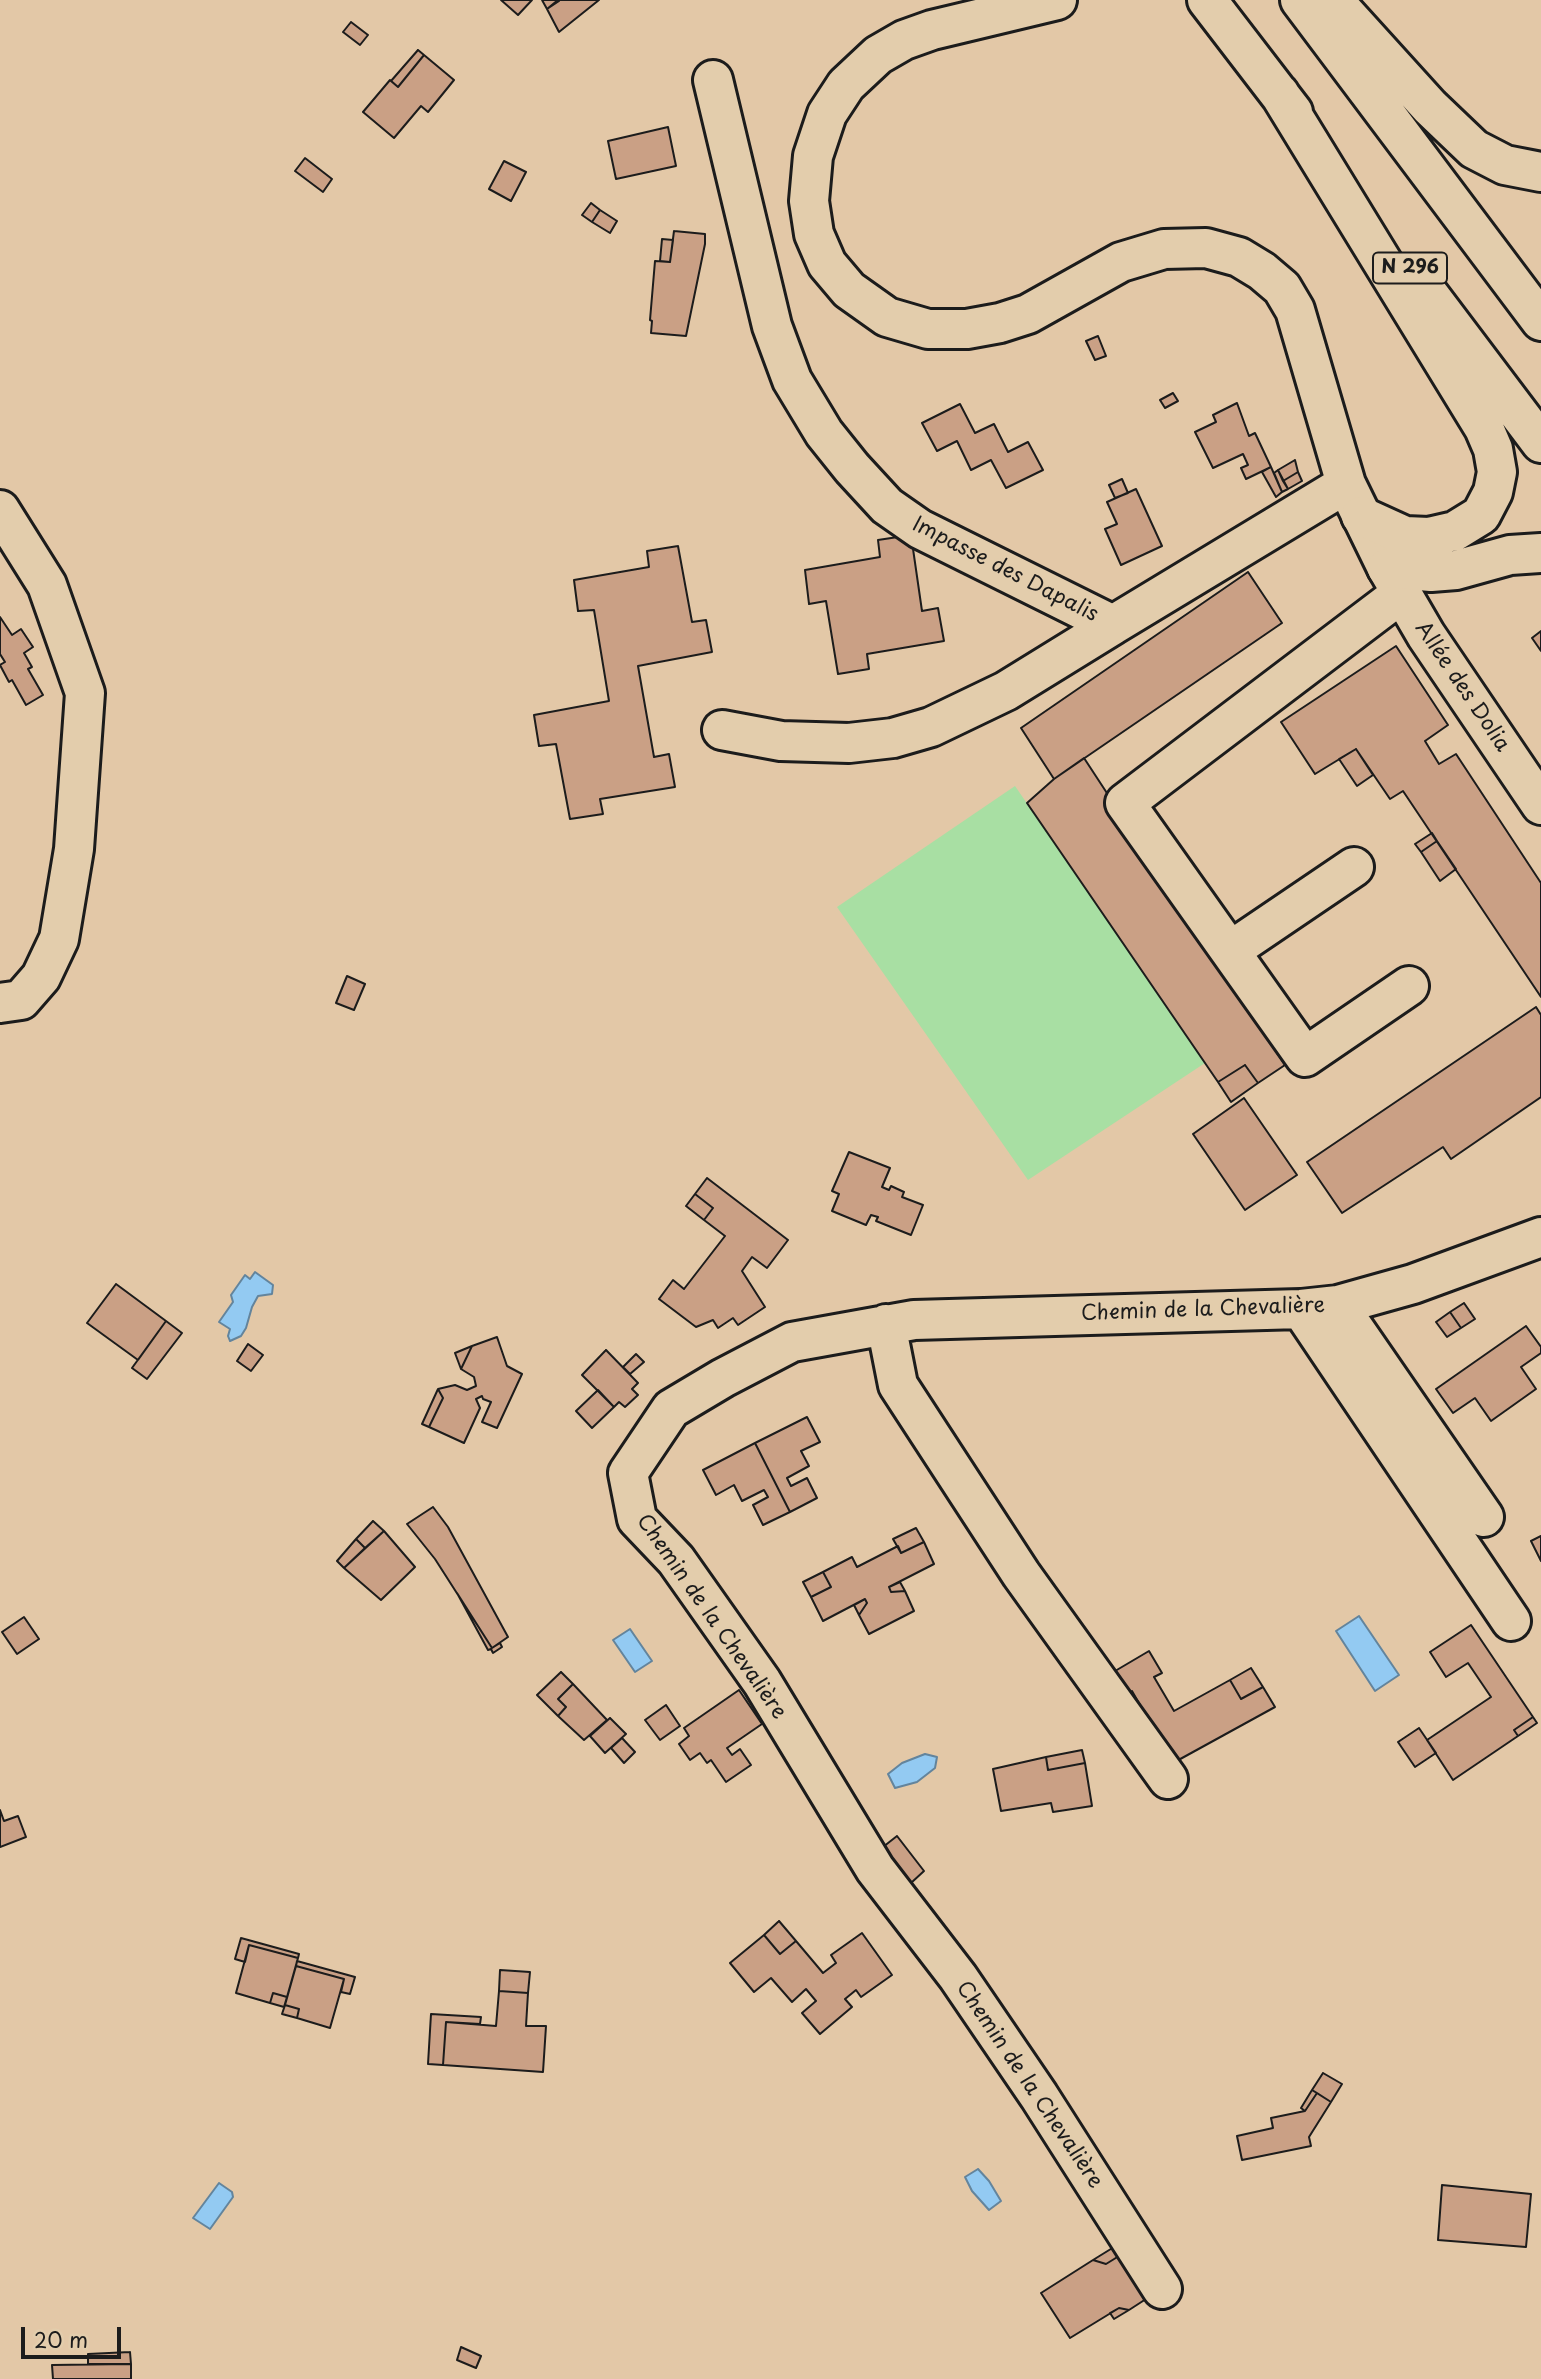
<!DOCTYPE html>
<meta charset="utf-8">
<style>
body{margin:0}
#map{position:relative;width:1541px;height:2379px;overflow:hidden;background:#e3c8a7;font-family:"Playpen Sans",sans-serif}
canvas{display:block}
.scale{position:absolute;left:21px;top:2327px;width:100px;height:32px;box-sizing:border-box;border:4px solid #1c1c1c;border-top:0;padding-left:9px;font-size:21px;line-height:24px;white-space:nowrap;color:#1c1c1c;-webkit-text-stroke:5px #e3cdac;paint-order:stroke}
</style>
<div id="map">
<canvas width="1541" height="2379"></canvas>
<div class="scale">20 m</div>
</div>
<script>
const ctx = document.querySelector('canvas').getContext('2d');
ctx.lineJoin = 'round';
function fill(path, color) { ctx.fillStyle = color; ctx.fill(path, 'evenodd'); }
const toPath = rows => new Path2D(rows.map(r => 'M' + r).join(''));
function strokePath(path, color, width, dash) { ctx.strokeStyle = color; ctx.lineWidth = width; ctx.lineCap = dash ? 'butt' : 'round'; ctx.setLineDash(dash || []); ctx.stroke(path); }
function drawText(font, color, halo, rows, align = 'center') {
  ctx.font = font + ' "Playpen Sans",sans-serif'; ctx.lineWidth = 5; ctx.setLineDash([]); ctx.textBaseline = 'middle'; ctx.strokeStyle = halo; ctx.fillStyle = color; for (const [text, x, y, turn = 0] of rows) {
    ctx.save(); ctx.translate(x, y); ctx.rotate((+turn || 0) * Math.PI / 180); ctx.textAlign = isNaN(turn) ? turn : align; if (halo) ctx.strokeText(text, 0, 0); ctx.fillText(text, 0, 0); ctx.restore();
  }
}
fill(toPath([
 [1015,786,1205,1063,1028,1180,837,907]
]), '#a8dfa3');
const water = toPath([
 [255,1272,273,1285,272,1294,258,1296,252,1307,246,1328,241,1336,230,1341,228,1336,230,1329,219,1322,233,1302,231,1295,245,1275,250,1279,255,1272],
 [1359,1616,1399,1675,1375,1691,1336,1631,1359,1616],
 [630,1629,652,1661,635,1672,613,1640,630,1629],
 [925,1754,937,1757,935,1768,917,1782,895,1788,888,1774,902,1763,925,1754],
 [978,2169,989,2181,1001,2201,989,2210,972,2191,965,2177,978,2169],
 [219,2183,232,2192,233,2197,210,2229,193,2218,219,2183]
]);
fill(water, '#93caf2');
strokePath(water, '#63849c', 2);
const building = toPath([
 [501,0,532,0,518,15,501,0],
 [542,0,558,0,559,1,547,9,542,0],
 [558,0,599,0,559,32,547,9,558,0],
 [351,22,368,35,360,45,343,32,351,22],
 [418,50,424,55,398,87,391,81,418,50],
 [424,55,454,80,428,112,421,106,394,138,363,112,390,80,398,87,424,55],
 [668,127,676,166,616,179,608,141,668,127],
 [305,158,332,179,323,192,295,171,305,158],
 [504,161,526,172,511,201,489,189,504,161],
 [591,203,600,210,592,222,582,215,591,203],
 [600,210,617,221,610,233,592,222,600,210],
 [674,231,705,234,705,244,686,336,651,333,652,321,650,320,655,261,670,262,674,231],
 [662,239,673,240,670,262,660,261,662,239],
 [1098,336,1106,356,1095,360,1086,341,1098,336],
 [1173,393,1178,401,1165,408,1160,400,1173,393],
 [1237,403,1249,436,1255,433,1271,467,1246,479,1241,468,1248,465,1243,454,1213,468,1195,432,1216,422,1213,415,1237,403],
 [960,404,975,433,994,424,1008,452,1028,442,1043,470,1006,488,991,460,971,470,957,441,937,451,922,423,960,404],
 [1295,460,1298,472,1283,481,1278,470,1295,460],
 [1271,467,1282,492,1276,497,1262,472,1271,467],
 [1278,470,1288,489,1282,492,1274,473,1278,470],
 [1298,472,1302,481,1288,489,1283,481,1298,472],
 [1122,479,1128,493,1115,498,1109,485,1122,479],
 [1136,489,1162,546,1121,565,1105,529,1117,524,1107,502,1136,489],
 [911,535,922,611,938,608,944,641,867,654,869,669,838,674,826,601,809,604,805,570,880,557,878,540,911,535],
 [678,546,692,622,706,620,712,652,638,666,654,757,669,754,675,787,600,799,603,814,570,819,556,744,539,746,534,715,609,701,594,610,578,611,574,580,649,567,647,551,678,546],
 [1248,572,1282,623,1054,779,1021,728,1248,572],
 [0,617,12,635,21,629,33,647,24,653,32,667,28,669,43,695,26,705,12,680,9,682,0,665,5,662,0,654,0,617],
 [1541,631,1541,651,1532,638,1541,631],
 [1396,646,1448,725,1425,741,1439,764,1456,754,1541,883,1541,997,1403,791,1390,799,1356,749,1315,774,1281,722,1396,646],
 [1356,749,1373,775,1357,786,1339,759,1356,749],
 [1084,758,1285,1065,1258,1083,1245,1065,1218,1082,1027,803,1054,779,1084,758],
 [1432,833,1437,841,1421,852,1415,844,1432,833],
 [1437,841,1456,869,1440,881,1421,852,1437,841],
 [347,976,365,984,354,1010,336,1003,347,976],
 [1536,1007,1541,1015,1541,1097,1451,1159,1443,1147,1342,1213,1307,1162,1536,1007],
 [1245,1065,1258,1083,1231,1102,1218,1082,1245,1065],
 [1244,1098,1297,1175,1245,1210,1193,1134,1244,1098],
 [849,1152,890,1168,882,1187,889,1190,891,1186,904,1192,902,1197,923,1205,911,1235,876,1221,878,1217,871,1215,866,1225,832,1211,839,1194,832,1191,849,1152],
 [707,1178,788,1240,767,1268,752,1257,742,1271,765,1307,738,1325,733,1318,718,1328,713,1320,696,1327,659,1299,673,1280,684,1289,725,1236,704,1220,713,1208,695,1194,707,1178],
 [695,1194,713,1208,704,1220,686,1206,695,1194],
 [116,1284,166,1321,138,1360,87,1323,116,1284],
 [1464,1303,1475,1319,1461,1328,1450,1312,1464,1303],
 [1450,1312,1461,1328,1447,1337,1436,1322,1450,1312],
 [166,1321,182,1333,147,1379,132,1368,166,1321],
 [1526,1326,1541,1347,1541,1353,1521,1367,1536,1389,1491,1421,1475,1398,1453,1413,1436,1389,1526,1326],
 [497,1337,507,1366,522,1374,497,1428,482,1422,491,1402,483,1399,482,1396,476,1399,480,1408,464,1443,429,1427,443,1398,438,1389,455,1385,467,1390,476,1386,474,1377,461,1369,472,1346,497,1337],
 [248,1344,263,1355,251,1371,237,1361,248,1344],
 [472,1346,461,1369,455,1353,472,1346],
 [606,1350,638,1383,632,1389,638,1395,625,1407,619,1402,614,1407,582,1375,606,1350],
 [636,1354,644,1362,630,1374,623,1367,636,1354],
 [438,1389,443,1398,429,1427,422,1424,438,1389],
 [598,1390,614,1407,592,1428,576,1411,598,1390],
 [807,1417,820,1442,801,1451,809,1466,787,1478,791,1486,807,1478,817,1498,790,1512,755,1443,807,1417],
 [755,1443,790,1512,763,1525,753,1505,768,1497,764,1490,742,1501,734,1485,716,1495,703,1470,755,1443],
 [433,1507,448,1527,508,1637,492,1648,435,1559,407,1524,433,1507],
 [373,1521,384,1531,365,1548,356,1539,373,1521],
 [916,1528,924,1542,901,1553,893,1539,916,1528],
 [384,1531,415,1567,381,1600,344,1568,384,1531],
 [1541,1536,1541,1561,1531,1541,1541,1536],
 [356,1539,365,1548,344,1568,337,1561,356,1539],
 [924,1542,934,1564,889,1587,891,1592,905,1591,914,1611,869,1634,859,1615,867,1603,865,1599,823,1621,811,1597,831,1587,823,1572,852,1557,857,1567,898,1546,901,1553,924,1542],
 [823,1572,831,1587,811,1597,803,1582,823,1572],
 [900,1582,905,1591,891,1592,889,1587,900,1582],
 [457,1593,492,1648,500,1643,502,1647,493,1653,491,1649,488,1650,457,1593],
 [865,1599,867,1603,859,1615,854,1605,865,1599],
 [24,1617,39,1639,17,1654,2,1632,24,1617],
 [1471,1625,1533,1717,1514,1730,1518,1736,1453,1780,1427,1740,1491,1697,1468,1663,1446,1677,1430,1652,1471,1625],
 [1149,1651,1162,1673,1154,1677,1174,1711,1230,1680,1241,1699,1263,1687,1275,1707,1173,1763,1132,1691,1123,1696,1110,1674,1149,1651],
 [1251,1668,1263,1687,1241,1699,1230,1680,1251,1668],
 [561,1672,573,1684,558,1699,566,1707,558,1716,537,1695,561,1672],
 [573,1684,607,1720,584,1740,558,1716,566,1707,558,1699,573,1684],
 [739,1690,762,1724,727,1748,732,1755,740,1749,751,1765,726,1782,711,1760,707,1763,700,1753,690,1760,679,1744,689,1736,684,1728,739,1690],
 [666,1705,680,1726,660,1740,645,1720,666,1705],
 [1533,1717,1537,1723,1518,1736,1514,1730,1533,1717],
 [610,1718,626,1734,605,1753,590,1736,610,1718],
 [1419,1728,1436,1753,1415,1767,1398,1742,1419,1728],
 [622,1738,635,1752,624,1763,611,1748,622,1738],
 [1082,1750,1085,1763,1048,1770,1046,1757,1082,1750],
 [1046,1757,1048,1770,1085,1763,1092,1806,1053,1812,1051,1803,1001,1811,993,1769,1046,1757],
 [0,1810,4,1821,18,1816,26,1837,0,1847,0,1810],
 [897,1836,924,1871,911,1883,883,1847,897,1836],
 [779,1921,796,1941,780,1954,764,1935,779,1921],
 [862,1933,892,1975,861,1997,856,1990,845,1999,852,2007,820,2034,802,2013,816,2001,806,1989,792,2002,771,1978,754,1992,730,1963,764,1935,780,1954,796,1941,823,1973,836,1963,831,1955,862,1933],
 [241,1938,299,1954,298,1958,249,1945,245,1962,235,1959,241,1938],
 [249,1945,298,1958,287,1997,273,1993,270,2003,236,1993,249,1945],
 [297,1961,355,1977,350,1994,341,1992,344,1979,296,1966,297,1961],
 [296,1966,344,1979,330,2028,297,2018,299,2009,285,2005,296,1966],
 [500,1970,530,1972,528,1993,499,1991,500,1970],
 [499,1991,528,1993,526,2026,546,2026,543,2072,443,2065,446,2022,496,2026,499,1991],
 [273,1993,287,1997,284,2007,270,2003,273,1993],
 [285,2005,299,2009,297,2018,282,2014,285,2005],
 [431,2014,481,2017,480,2024,446,2022,443,2065,428,2064,431,2014],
 [1323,2073,1342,2084,1331,2102,1312,2090,1323,2073],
 [1312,2090,1317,2093,1305,2111,1301,2108,1312,2090],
 [1317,2093,1331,2102,1309,2137,1311,2146,1242,2160,1237,2136,1273,2128,1271,2118,1305,2111,1317,2093],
 [1442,2185,1531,2194,1526,2247,1438,2240,1442,2185],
 [1114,2247,1119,2256,1106,2264,1093,2260,1114,2247],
 [1119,2256,1146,2299,1129,2310,1119,2308,1070,2338,1041,2293,1093,2260,1106,2264,1119,2256],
 [1119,2308,1129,2310,1114,2319,1110,2313,1119,2308],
 [461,2347,481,2356,476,2368,457,2360,461,2347],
 [130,2352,131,2364,88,2364,88,2354,130,2352],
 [131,2364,131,2379,53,2379,52,2365,131,2364]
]);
fill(building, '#caa085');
strokePath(building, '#1c1c1c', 2);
const minor = toPath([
 [1057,0,932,30,904,40,878,55,846,85,827,114,813,156,809,201,814,234,827,264,849,290,887,317,928,329,967,329,1000,323,1028,314,1121,262,1164,249,1206,248,1239,257,1262,271,1282,288,1295,310,1346,484,1387,568,1426,635,1541,805],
 [713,80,772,326,792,380,824,433,852,468,887,506,920,529,1113,625,1346,484],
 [0,510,47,585,85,693,74,849,59,939,41,977,21,1000,0,1003],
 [1402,593,1125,803,1305,1057,1409,986],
 [722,730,781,741,849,743,893,738,931,727,1006,691,1113,625],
 [1230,951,1354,867],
 [1338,1305,1484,1517],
 [1301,1309,1511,1621],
 [886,1324,898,1385,1021,1574,1168,1779],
 [1162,2289,1039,2096,958,1977,875,1869,762,1682,676,1560,637,1519,628,1473,671,1409,723,1378,792,1342,914,1320,1301,1309,1338,1305,1413,1284,1541,1237]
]);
const highway = toPath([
 [1207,0,1293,112],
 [1300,0,1541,321],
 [1333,0,1430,107,1474,149,1505,165,1541,172],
 [1279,93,1484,428,1493,449,1497,472,1493,492,1481,515,1455,531,1429,537,1405,536,1361,516],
 [1421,284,1541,443],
 [1387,568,1431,572,1456,570,1510,555,1541,553]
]);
strokePath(minor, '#1c1c1c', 44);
strokePath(highway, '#1c1c1c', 44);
strokePath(minor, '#e3cdac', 38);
strokePath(highway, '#e3cdac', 38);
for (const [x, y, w] of [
 [1410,268,74]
]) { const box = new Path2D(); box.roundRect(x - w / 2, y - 15.5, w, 31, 5); ctx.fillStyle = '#e3cdac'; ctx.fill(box); strokePath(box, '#1c1c1c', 2); }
drawText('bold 19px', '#1c1c1c', null, [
 ["N 296",1410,268]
]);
drawText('21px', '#1c1c1c', '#e3cdac', [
 ["Impasse des Dapalis",1005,570,27],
 ["Allée des Dolia",1462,687,56],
 ["Chemin de la Chevalière",1203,1310,-2],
 ["Chemin de la Chevalière",711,1617,55],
 ["Chemin de la Chevalière",1029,2085,56]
]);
</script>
